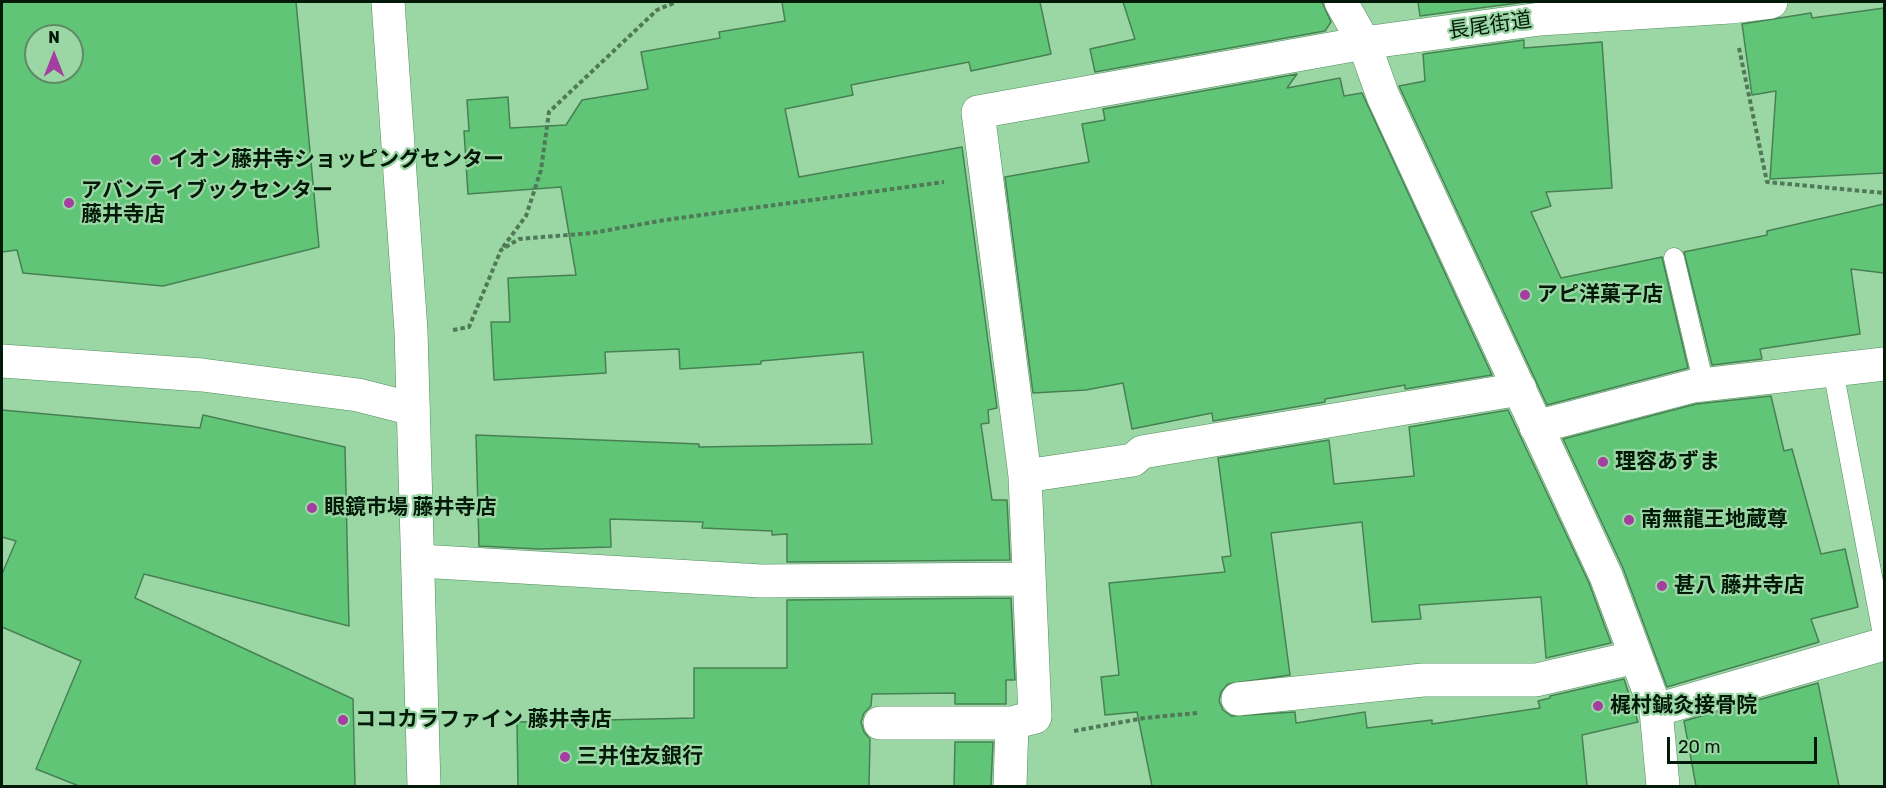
<!DOCTYPE html>
<meta charset="utf-8">
<style>
body{margin:0}
#map{position:relative;width:1886px;height:788px;overflow:hidden;background:#9bd7a5;font-family:Rubik,sans-serif}
canvas{display:block}
.frame{position:absolute;inset:0;border:3px solid #031a08;pointer-events:none}
.north{position:absolute;left:24px;top:24px;width:60px;height:60px;box-sizing:border-box;background:#9bd7a5;border:2px solid #5e8b66;border-radius:50%;rotate:0deg;font-size:16px;font-weight:700;line-height:24px;text-align:center;color:#031a08}
.north::after{content:'';display:block;margin:auto;width:21px;height:27px;background:#a43ea1;clip-path:polygon(50% 0,100% 100%,50% 72%,0 100%)}
.scale{position:absolute;left:1667px;top:737px;width:150px;height:27px;box-sizing:border-box;border:3px solid #031a08;border-top:0;padding-left:8px;font-size:18px;line-height:21px;white-space:nowrap;color:#031a08;-webkit-text-stroke:4px #9bd7a5;paint-order:stroke}
</style>
<div id="map">
<canvas width="1886" height="788"></canvas>
<div class="frame"></div>
<div class="north">N</div>
<div class="scale">20 m</div>
</div>
<script>
const ctx = document.querySelector('canvas').getContext('2d');
ctx.lineJoin = 'round';
function fill(path, color) { ctx.fillStyle = color; ctx.fill(path, 'evenodd'); }
const toPath = rows => new Path2D(rows.map(r => 'M' + r).join(''));
function strokePath(path, color, width, dash) { ctx.strokeStyle = color; ctx.lineWidth = width; ctx.lineCap = dash ? 'butt' : 'round'; ctx.setLineDash(dash || []); ctx.stroke(path); }
function drawText(font, color, halo, rows, align = 'center') {
  ctx.font = font + ' Rubik,"Noto Sans JP",sans-serif'; ctx.lineWidth = 4.5; ctx.setLineDash([]); ctx.textBaseline = 'middle'; ctx.strokeStyle = halo; ctx.fillStyle = color; for (const [text, x, y, turn = 0] of rows) {
    ctx.save(); ctx.translate(x, y); ctx.rotate((+turn || 0) * Math.PI / 180); ctx.textAlign = isNaN(turn) ? turn : align; if (halo) ctx.strokeText(text, 0, 0); ctx.fillText(text, 0, 0); ctx.restore();
  }
}
const building = toPath([
 [2,2,296,2,319,247,163,286,23,273,17,250,2,252,2,2],
 [36,36,72,36,72,72,36,72,36,36],
 [782,2,1040,2,1051,54,971,71,969,62,851,85,853,95,785,109,799,177,962,147,997,408,988,410,989,423,981,424,992,500,1007,500,1010,560,787,562,787,534,772,535,772,531,702,528,703,522,610,519,611,547,539,549,479,546,476,435,699,444,699,447,872,444,863,352,761,361,761,364,680,369,679,349,605,352,606,373,494,380,491,322,510,322,508,278,576,275,561,187,468,194,464,131,469,131,467,100,508,97,510,128,566,125,582,100,648,89,641,52,720,38,719,32,785,21,782,2],
 [1123,2,1322,2,1331,22,1325,31,1095,72,1090,49,1135,39,1123,2],
 [1418,2,1525,2,1420,16,1418,2],
 [1884,8,1884,173,1770,179,1776,91,1752,95,1742,24,1811,13,1812,18,1884,8],
 [1524,40,1524,48,1602,42,1612,188,1546,192,1551,206,1531,212,1561,278,1662,257,1688,368,1547,405,1399,86,1425,81,1423,54,1524,40],
 [1297,74,1287,88,1340,78,1344,96,1362,93,1492,375,1405,389,1405,385,1325,399,1325,402,1213,421,1212,413,1132,429,1123,383,1086,390,1033,393,1005,177,1089,162,1082,124,1105,120,1103,109,1297,74],
 [1884,204,1884,273,1851,269,1860,334,1760,349,1762,359,1712,365,1684,252,1767,235,1767,231,1884,204],
 [1771,396,1784,451,1792,449,1821,554,1845,549,1858,607,1811,619,1819,642,1667,687,1623,568,1563,439,1696,404,1771,396],
 [2,410,200,428,203,415,345,447,349,626,144,574,135,598,353,699,355,786,79,786,36,769,81,661,2,627,2,574,16,541,2,537,2,410],
 [1508,410,1589,583,1611,643,1546,658,1541,597,1419,605,1421,619,1372,622,1362,522,1271,533,1290,675,1228,684,1221,692,1219,701,1223,710,1231,716,1295,712,1296,723,1365,712,1367,728,1432,720,1432,724,1540,708,1538,701,1550,698,1550,696,1624,679,1638,722,1582,735,1587,786,1152,786,1137,712,1105,715,1101,677,1119,675,1109,583,1225,572,1222,557,1231,556,1218,458,1329,440,1334,484,1414,476,1409,427,1508,410],
 [1011,598,1015,680,1006,680,1006,704,955,704,955,693,872,694,871,706,864,713,861,722,864,732,870,739,869,786,518,786,517,722,694,718,694,668,787,668,787,600,1011,598],
 [1818,683,1839,786,1696,786,1684,721,1818,683],
 [955,742,993,742,991,786,954,786,955,742]
]);
fill(building, '#61c577');
strokePath(building, '#478153', 1.5);
const service = toPath([
 [1674,258,1704,385],
 [1833,370,1884,640]
]);
const minor = toPath([
 [1341,2,1364,43,1383,96,1606,576,1656,710,1663,786],
 [2,361,202,375,358,395,413,409],
 [1536,427,1693,386,1884,364],
 [1025,476,1133,460,1142,452,1520,389],
 [419,561,761,581,1029,579],
 [1238,699,1423,680,1536,680,1636,657],
 [1656,710,1884,644],
 [880,723,1012,723],
 [1010,786,1012,723,1035,717,1025,476,978,112,1364,43,1540,19,1730,7,1771,2]
]);
const tertiary = toPath([
 [388,2,411,331,424,786]
]);
strokePath(service, '#528c5d', 21);
strokePath(minor, '#528c5d', 34);
strokePath(tertiary, '#528c5d', 34);
strokePath(toPath([
 [1739,48,1767,182,1884,193],
 [503,247,526,216,541,170,549,112,657,10,676,2],
 [453,330,469,327,501,250,519,239,592,233,665,220,944,182],
 [1074,731,1144,718,1197,713]
]), '#4f7957', 4, [4.5, 3]);
strokePath(service, '#fff', 20);
strokePath(minor, '#fff', 33);
strokePath(tertiary, '#fff', 33);
for (const [x, y, r, color] of [
 [156,160,6,"#a43ea1"],
 [69,203,6,"#a43ea1"],
 [1525,295,6,"#a43ea1"],
 [1603,462,6,"#a43ea1"],
 [312,508,6,"#a43ea1"],
 [1629,520,6,"#a43ea1"],
 [1662,586,6,"#a43ea1"],
 [1598,706,6,"#a43ea1"],
 [343,720,6,"#a43ea1"],
 [565,757,6,"#a43ea1"]
]) { const dot = new Path2D(); dot.arc(x, y, r, 0, 2 * Math.PI); ctx.fillStyle = color; ctx.fill(dot); strokePath(dot, '#9bd7a5', 2); }
drawText('21px', '#031a08', '#9bd7a5', [
 ["長尾街道",1490,26,-8]
]);
drawText('bold 21px', '#031a08', '#9bd7a5', [
 ["イオン藤井寺ショッピングセンター",168,160],
 ["アバンティブックセンター",81,191],
 ["藤井寺店",81,215],
 ["アピ洋菓子店",1537,295],
 ["理容あずま",1615,462],
 ["眼鏡市場 藤井寺店",324,508],
 ["南無龍王地蔵尊",1641,520],
 ["甚八 藤井寺店",1674,586],
 ["梶村鍼灸接骨院",1610,706],
 ["ココカラファイン 藤井寺店",355,720],
 ["三井住友銀行",577,757]
], 'left');
</script>
